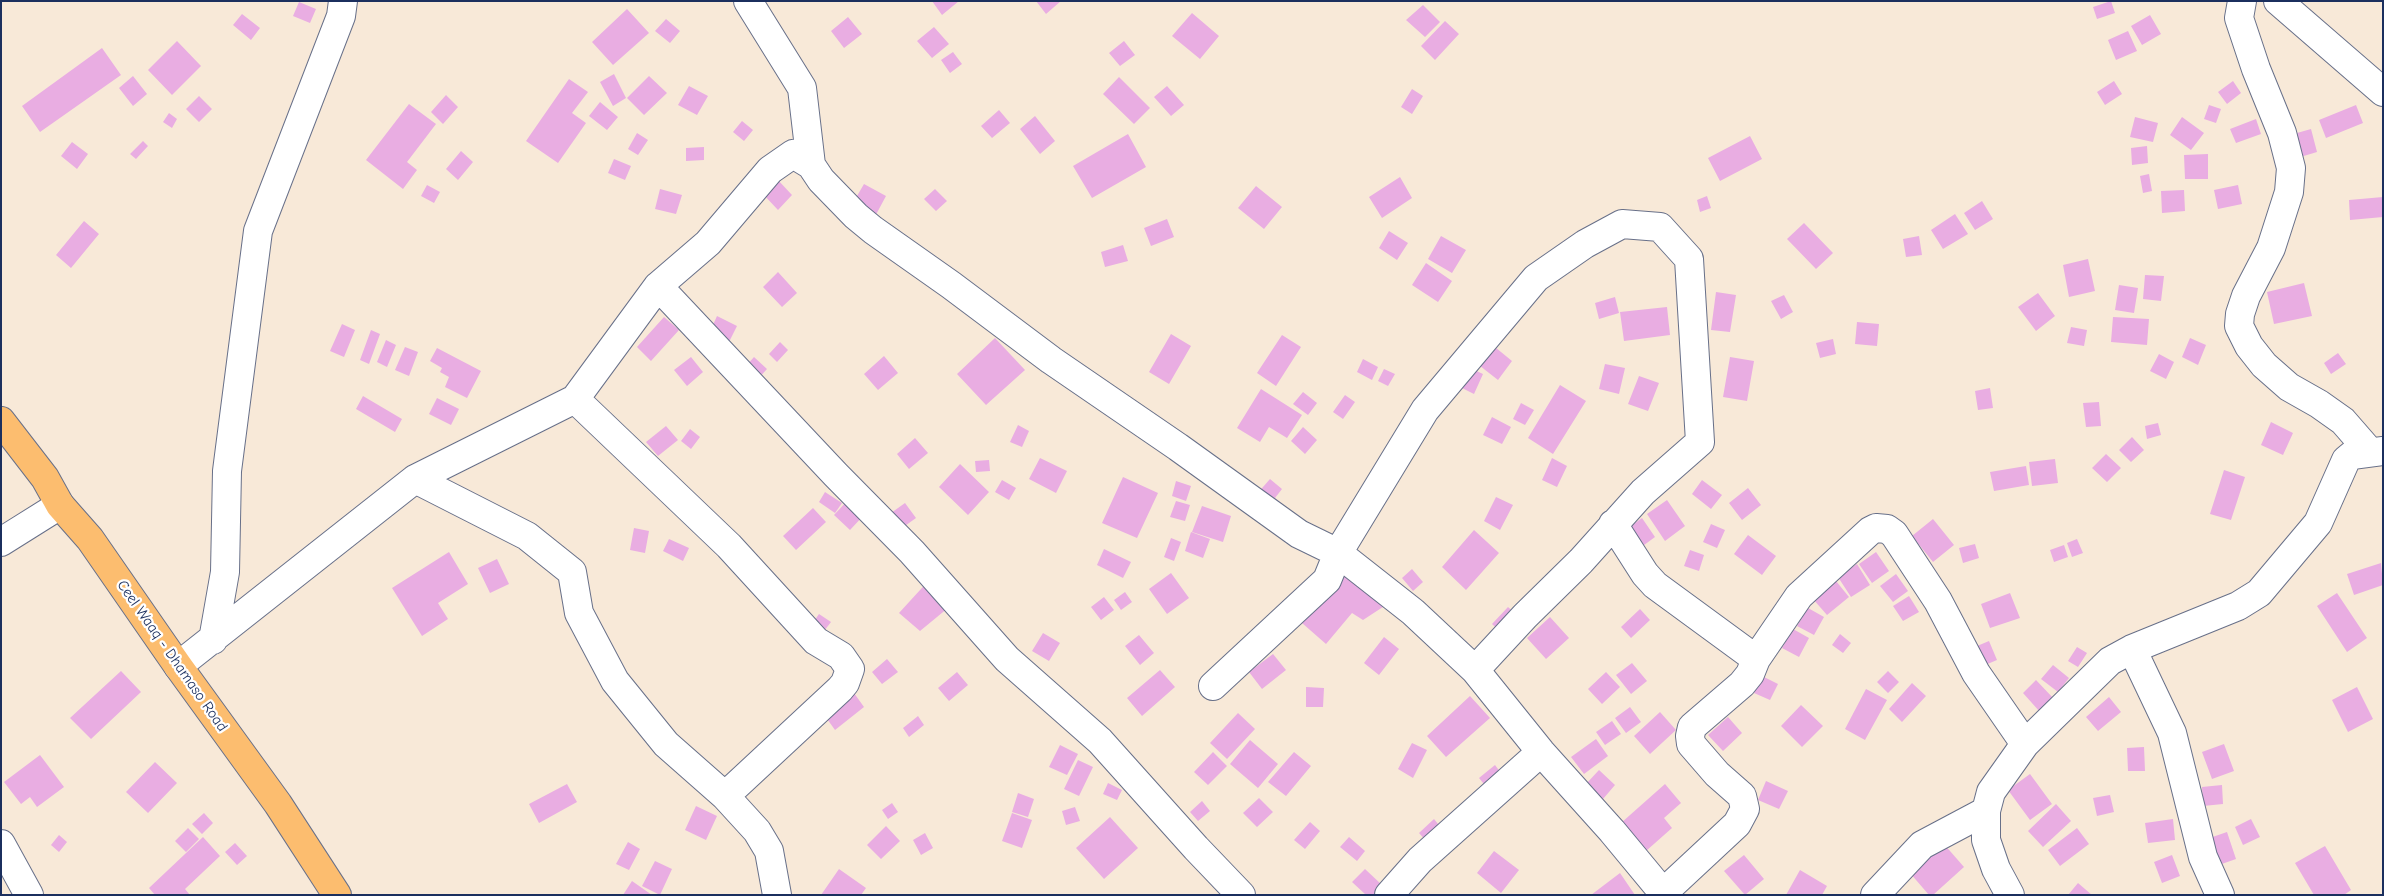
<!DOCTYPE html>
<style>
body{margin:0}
#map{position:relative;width:2384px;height:896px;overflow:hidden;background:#f8e9d8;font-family:"Comic Neue",sans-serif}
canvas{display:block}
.frame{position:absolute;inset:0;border:2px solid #1b2f5e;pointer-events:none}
</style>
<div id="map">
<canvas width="2384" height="896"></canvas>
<div class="frame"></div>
</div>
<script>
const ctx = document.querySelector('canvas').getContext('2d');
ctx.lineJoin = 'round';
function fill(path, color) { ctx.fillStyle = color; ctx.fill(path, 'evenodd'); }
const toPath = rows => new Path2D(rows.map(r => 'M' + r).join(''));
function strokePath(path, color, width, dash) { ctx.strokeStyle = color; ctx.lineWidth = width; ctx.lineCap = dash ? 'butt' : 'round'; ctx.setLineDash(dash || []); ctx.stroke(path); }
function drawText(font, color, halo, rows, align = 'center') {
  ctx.font = font + ' "Comic Neue",sans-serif'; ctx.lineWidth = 4.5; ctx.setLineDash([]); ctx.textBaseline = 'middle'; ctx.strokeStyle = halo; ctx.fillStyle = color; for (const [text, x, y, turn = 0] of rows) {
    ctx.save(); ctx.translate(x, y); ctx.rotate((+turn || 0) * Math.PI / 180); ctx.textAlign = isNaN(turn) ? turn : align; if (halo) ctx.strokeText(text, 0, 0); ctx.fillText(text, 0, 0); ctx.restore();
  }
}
fill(toPath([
 [932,1,959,1,942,15],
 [1036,1,1061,1,1046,14],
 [2111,1,2115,13,2097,19,2093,7],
 [299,2,316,9,310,23,293,16],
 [1423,5,1440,22,1425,37,1406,20],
 [627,9,649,33,613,65,592,42],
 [1192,13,1219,36,1200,59,1172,36],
 [242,14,260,28,251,40,233,25],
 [2150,15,2161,34,2142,45,2131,26],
 [848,17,862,34,844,48,831,31],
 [666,19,680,31,670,43,655,31],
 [1445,21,1459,34,1435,60,1421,46],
 [934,27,949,44,932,58,917,41],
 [2128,31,2137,51,2116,60,2108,40],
 [177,41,201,66,172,95,148,70],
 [1124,41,1135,55,1120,66,1109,53],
 [102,48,121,75,40,132,22,106],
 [953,52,962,64,950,73,941,60],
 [614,74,626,98,613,106,600,82],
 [133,76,147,94,133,106,119,88],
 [649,76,667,93,644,115,627,98],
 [1119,77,1150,108,1134,124,1103,94],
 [569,79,588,92,572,113,586,123,558,163,526,141],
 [2114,81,2122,94,2105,105,2097,92],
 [2233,81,2241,93,2227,104,2218,92],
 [689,86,708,96,697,115,678,105],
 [1167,86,1184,105,1171,116,1154,97],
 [1412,89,1423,96,1412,114,1401,107],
 [446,95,458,107,443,124,431,112],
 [199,96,212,109,199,122,186,109],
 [600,102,618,117,607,130,589,116],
 [409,104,436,124,407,162,417,170,403,189,366,160],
 [2209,105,2221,109,2216,123,2204,119],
 [2356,105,2363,123,2326,138,2319,120],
 [999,110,1010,123,992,138,981,126],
 [169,113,177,119,172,128,163,122],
 [1035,116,1055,141,1040,154,1020,129],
 [2135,117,2158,123,2153,142,2130,137],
 [2182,117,2204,133,2191,150,2170,135],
 [2256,119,2261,134,2236,143,2230,129],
 [742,121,753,130,744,141,733,132],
 [2311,129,2317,152,2297,158,2290,135],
 [637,133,648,140,638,155,628,149],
 [1128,134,1146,167,1092,198,1073,166],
 [1750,136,1762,159,1720,181,1708,158],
 [143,141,148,146,136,159,130,154],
 [72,142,88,154,77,169,61,156],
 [2147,146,2148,163,2132,165,2131,148],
 [704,147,704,160,686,161,686,148],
 [461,151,473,162,458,180,446,169],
 [2208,154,2208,179,2185,179,2184,155],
 [614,159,631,166,625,180,608,173],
 [2149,174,2152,191,2143,193,2140,176],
 [1400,177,1412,198,1382,218,1369,197],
 [777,179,792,195,778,210,762,193],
 [864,184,886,196,872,222,850,208],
 [427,185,440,192,434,203,421,196],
 [2238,185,2242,204,2218,209,2214,190],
 [1256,186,1282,207,1264,229,1238,208],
 [660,189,682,195,676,214,655,209],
 [935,189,947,201,936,211,924,199],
 [2184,190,2185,211,2162,213,2161,191],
 [1707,196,1711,208,1700,212,1697,200],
 [2383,197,2383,217,2350,220,2349,200],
 [1982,201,1993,219,1975,230,1964,213],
 [1955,214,1968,234,1943,249,1931,230],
 [1167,219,1174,237,1151,246,1144,228],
 [84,221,99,234,71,268,56,255],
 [1804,223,1833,253,1816,269,1787,239],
 [1389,231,1408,243,1397,260,1379,248],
 [1441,236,1466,250,1452,273,1428,259],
 [1919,236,1922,255,1906,257,1903,239],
 [1123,245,1128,261,1105,267,1101,252],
 [2088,259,2095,291,2069,297,2063,265],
 [1426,263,1452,281,1438,302,1412,285],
 [778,272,797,293,782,307,763,287],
 [2145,275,2164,276,2161,301,2143,299],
 [2304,283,2312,316,2274,324,2267,292],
 [2119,285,2138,288,2134,313,2115,310],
 [1716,292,1736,295,1730,332,1711,330],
 [2038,293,2055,316,2036,331,2018,307],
 [1784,295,1793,312,1781,319,1771,301],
 [1615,297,1619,313,1599,319,1595,303],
 [1667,307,1670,335,1624,341,1620,312],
 [717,316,737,326,727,346,708,336],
 [664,317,679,330,651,361,637,347],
 [2113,317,2149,319,2147,345,2111,342],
 [1857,322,1879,324,1877,346,1855,344],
 [342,324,355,330,344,357,330,351],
 [2071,327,2087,330,2084,346,2067,343],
 [371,330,380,334,369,364,360,360],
 [1171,334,1191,346,1169,384,1149,372],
 [1282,335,1301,347,1276,386,1257,373],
 [995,338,1025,370,986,405,957,374],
 [2190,338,2206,345,2198,365,2182,357],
 [1833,339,1836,354,1820,358,1816,343],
 [386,340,396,345,387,367,377,362],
 [780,342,788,350,777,362,769,354],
 [1490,343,1512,361,1498,380,1475,362],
 [405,347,418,352,409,376,395,370],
 [437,348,481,371,467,398,445,387,449,377,440,372,442,368,430,361],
 [2338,353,2346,364,2331,374,2324,363],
 [2159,354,2174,362,2166,379,2150,371],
 [884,356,898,373,878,390,864,374],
 [691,357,703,372,687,386,674,370],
 [754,357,767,369,757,380,745,367],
 [1730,357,1754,361,1747,401,1723,397],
 [1363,359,1378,367,1372,380,1357,372],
 [1605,364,1625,368,1619,394,1599,389],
 [1468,367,1483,374,1474,394,1458,386],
 [1384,369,1395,374,1388,386,1378,381],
 [1639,376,1659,383,1648,411,1628,404],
 [1560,385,1586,401,1553,454,1528,438],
 [1990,388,1993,408,1978,410,1975,391],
 [1261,389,1302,415,1287,438,1269,427,1260,442,1237,428],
 [1303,392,1317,403,1308,415,1293,404],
 [1345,395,1355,402,1343,419,1333,412],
 [363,396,402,419,395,432,356,409],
 [437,398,459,409,451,425,429,414],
 [2099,402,2101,426,2086,427,2083,403],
 [1521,403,1534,410,1525,425,1513,419],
 [1492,417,1511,427,1502,444,1483,435],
 [2271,422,2293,433,2283,455,2261,445],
 [2158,423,2161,435,2147,439,2145,426],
 [1018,425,1029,431,1022,447,1010,442],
 [666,426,678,440,658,456,646,442],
 [1303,427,1317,440,1305,454,1291,441],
 [690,429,700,437,691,449,681,441],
 [2132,437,2144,450,2131,462,2119,450],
 [915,438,928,453,909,469,897,454],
 [2106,454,2121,468,2107,482,2092,468],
 [1040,458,1067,471,1056,493,1029,479],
 [1552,458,1567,466,1557,487,1542,480],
 [2055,459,2058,483,2032,486,2029,462],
 [989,460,990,471,976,472,975,461],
 [960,464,989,492,968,515,939,487],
 [2026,466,2029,485,1994,491,1990,472],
 [2224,470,2245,477,2231,520,2210,514],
 [1123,477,1158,493,1137,538,1102,523],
 [1270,479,1282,489,1275,498,1289,510,1283,517,1256,495],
 [1002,480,1016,488,1009,500,995,492],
 [1702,480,1722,495,1711,509,1692,494],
 [1176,481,1191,486,1186,501,1172,496],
 [1748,488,1761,505,1742,520,1729,503],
 [825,492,842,503,835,513,819,502],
 [1496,497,1513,505,1500,530,1484,521],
 [848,500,864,515,850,530,834,515],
 [1667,500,1685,526,1665,541,1647,514],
 [1176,501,1190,505,1185,521,1170,517],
 [905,503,916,518,902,528,891,513],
 [1202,506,1231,516,1223,542,1192,532],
 [813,508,826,522,796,550,783,536],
 [1642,518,1655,537,1636,551,1623,532],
 [1933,519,1954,545,1933,562,1912,536],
 [1711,524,1725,530,1717,548,1703,542],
 [634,528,649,531,645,553,630,550],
 [1474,530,1499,553,1466,590,1442,567],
 [1191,532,1210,539,1203,558,1185,551],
 [1748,535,1776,556,1762,575,1734,554],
 [1171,538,1181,542,1174,561,1164,557],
 [669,539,689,548,683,561,663,551],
 [2077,539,2083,553,2072,557,2067,543],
 [1975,544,1979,558,1963,563,1959,548],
 [2064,545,2068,557,2054,562,2050,550],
 [1104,549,1131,562,1123,578,1097,565],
 [1690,550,1704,555,1699,571,1684,566],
 [449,552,468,584,438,603,448,619,422,636,392,588],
 [1876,552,1889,571,1872,583,1859,564],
 [497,559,509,584,490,593,478,568],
 [2381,563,2383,585,2354,595,2347,574],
 [1857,564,1870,585,1851,597,1838,577],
 [1352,568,1386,605,1363,620,1352,613,1326,644,1302,623],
 [1412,569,1423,582,1413,591,1402,578],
 [1171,573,1189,598,1167,614,1149,589],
 [1896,574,1908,591,1893,602,1880,586],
 [931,578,954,603,920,631,899,613],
 [1836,581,1849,597,1827,615,1813,599],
 [1125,592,1132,602,1121,610,1114,600],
 [2010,593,2020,618,1990,628,1981,604],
 [2337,593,2367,638,2347,652,2317,606],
 [1909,596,1919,612,1903,621,1893,606],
 [1104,597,1114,610,1101,620,1091,607],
 [1508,607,1519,617,1503,634,1492,624],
 [1808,608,1824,617,1814,635,1797,626],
 [1640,609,1650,620,1631,638,1621,627],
 [819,614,831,622,821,635,810,627],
 [1550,617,1569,638,1546,659,1527,638],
 [1793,629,1809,638,1799,657,1782,648],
 [1043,633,1060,643,1049,661,1032,651],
 [1840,634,1851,643,1843,653,1832,645],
 [1139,635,1154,653,1140,665,1125,646],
 [1384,637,1399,649,1379,675,1364,663],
 [1989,641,1997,660,1978,668,1970,649],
 [2077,647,2087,653,2078,667,2068,661],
 [1273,654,1286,670,1262,689,1249,672],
 [887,659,898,672,882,684,872,672],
 [1632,663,1647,681,1631,694,1616,675],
 [2053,665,2069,678,2058,692,2041,679],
 [1160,670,1175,687,1142,716,1127,698],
 [121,671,141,692,91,739,70,718],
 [1888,671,1899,682,1888,693,1877,682],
 [957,672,968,685,949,701,938,688],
 [1606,672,1620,687,1602,704,1588,689],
 [1762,676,1778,684,1770,700,1754,693],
 [2036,680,2054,699,2040,712,2023,693],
 [1912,683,1926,696,1902,722,1889,709],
 [1306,687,1324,688,1323,707,1306,707],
 [2357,687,2373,719,2348,732,2332,700],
 [1866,689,1887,700,1865,740,1845,729],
 [854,693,864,707,835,730,825,716],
 [1470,696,1490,718,1446,757,1427,736],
 [2109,697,2121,712,2098,731,2086,717],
 [1801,705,1823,726,1802,747,1781,726],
 [1630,707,1641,722,1626,733,1615,718],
 [1660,712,1676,730,1650,754,1634,736],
 [1238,713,1255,729,1227,759,1210,743],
 [918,716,924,725,909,737,903,728],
 [1728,717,1742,733,1723,751,1708,735],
 [1612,721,1621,734,1605,745,1596,732],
 [1596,739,1608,756,1584,774,1571,757],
 [1250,740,1278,764,1258,788,1230,764],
 [1412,743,1427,750,1413,778,1398,769],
 [2224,744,2234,771,2212,779,2202,752],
 [1060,745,1078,754,1067,775,1049,767],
 [2144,747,2145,771,2128,771,2127,748],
 [1213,752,1227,766,1208,785,1194,772],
 [1294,752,1311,766,1286,796,1268,782],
 [40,755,64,787,37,807,30,797,21,804,4,782],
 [1078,760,1093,767,1079,796,1064,789],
 [155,762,177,783,148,813,126,792],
 [1495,765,1504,777,1488,789,1479,778],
 [1599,770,1615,785,1603,799,1586,784],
 [2030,774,2052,804,2030,820,2008,790],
 [1766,781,1788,791,1779,809,1758,800],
 [1108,783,1122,790,1117,800,1103,794],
 [567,784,577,802,539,823,529,804],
 [1665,784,1681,803,1664,818,1672,828,1646,851,1621,823],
 [2222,785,2223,804,2203,806,2202,787],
 [1018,793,1034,799,1028,817,1012,812],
 [2110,795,2114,812,2097,816,2093,798],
 [1259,798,1273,812,1257,827,1243,813],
 [1202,801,1210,811,1198,821,1190,812],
 [892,803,898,812,888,819,882,810],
 [2056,804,2071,821,2043,847,2028,831],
 [696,806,717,816,706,840,685,830],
 [1075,807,1080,821,1066,825,1062,811],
 [204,813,213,823,202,834,192,824],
 [1012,813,1032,820,1022,848,1002,841],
 [1110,817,1138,848,1104,879,1076,848],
 [1434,819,1443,830,1428,843,1419,833],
 [2173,819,2175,840,2148,843,2145,823],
 [2251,819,2260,837,2243,845,2235,827],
 [1310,822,1320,831,1305,849,1294,840],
 [886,826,900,841,881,859,867,845],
 [188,828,199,839,186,852,175,841],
 [2077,828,2089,844,2060,866,2048,850],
 [2227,832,2236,859,2213,867,2204,840],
 [925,833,933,848,921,855,913,840],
 [59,835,67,842,59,852,51,845],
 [203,837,220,856,185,889,190,895,155,895,149,888],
 [1349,837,1365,851,1357,861,1340,847],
 [628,842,640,849,629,870,616,864],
 [235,843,247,856,237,865,225,852],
 [1943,843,1964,867,1933,895,1929,895,1910,873],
 [2325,846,2351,890,2344,895,2314,895,2295,863],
 [1494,851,1519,870,1501,893,1477,873],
 [1744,855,1764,879,1745,895,1724,871],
 [2172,855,2180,876,2162,883,2154,862],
 [655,861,672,869,660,895,642,886],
 [839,869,866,888,861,895,821,895],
 [1365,869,1382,885,1373,895,1366,895,1352,882],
 [1800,870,1827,886,1822,895,1786,895],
 [1620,873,1635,895,1591,895],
 [632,881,652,895,623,895],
 [2078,883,2092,895,2068,895]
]), '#e9ade2');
const minor = toPath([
 [748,1,802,88,811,165],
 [2242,1,2239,18,2256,69,2282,133,2291,168,2289,192,2271,248,2246,296,2240,314,2239,326,2249,346,2264,365,2289,387,2319,404,2343,421,2370,452],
 [2278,1,2383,92],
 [658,286,836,475,912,552,1007,659,1100,741,1196,848,1241,895],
 [575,399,729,546,816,641,841,656,850,669,845,683,840,689,725,796],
 [415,479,527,536,572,572,579,613,615,681,666,744,725,796,757,831,769,851,777,895],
 [1613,524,1645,574,1655,585,1756,659,1750,674,1742,684,1692,727,1690,736,1691,744,1717,774,1742,796,1745,809,1737,824,1664,892],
 [1,542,60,505],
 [213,640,225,572,227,471,258,231,341,16,343,1],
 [2132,649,2172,733,2203,857,2220,895],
 [1756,659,1799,596,1870,531,1876,528,1887,529,1894,534,1938,601,1976,673,2025,744],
 [178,666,415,479,575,399,658,286,708,243,770,170,793,154,811,165,821,180,856,216,873,230,951,285,1051,360,1178,447,1299,534,1338,553,1413,612,1475,670,1541,752,1612,831,1665,895],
 [1213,686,1327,580,1338,553,1425,410,1536,278,1585,244,1622,224,1660,227,1689,259,1700,442,1643,492,1581,561,1525,616,1475,670],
 [1,844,29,895],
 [1389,895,1420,860,1541,752],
 [1875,895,1922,845,1986,811],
 [2010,895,1996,869,1986,840,1986,811,1991,792,2025,744,2110,661,2132,649,2238,606,2259,593,2318,523,2346,460,2352,455,2383,451]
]);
const major = toPath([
 [1,421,45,478,60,505,90,539,178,666,278,804,337,895]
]);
strokePath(minor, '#687089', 30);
strokePath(major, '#687089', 30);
strokePath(minor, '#fff', 28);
strokePath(major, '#fcbd6f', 28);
drawText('15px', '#1b2f5e', '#fff', [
 ["Ceel Waaq - Dhamaso Road",172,656,55]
]);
</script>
